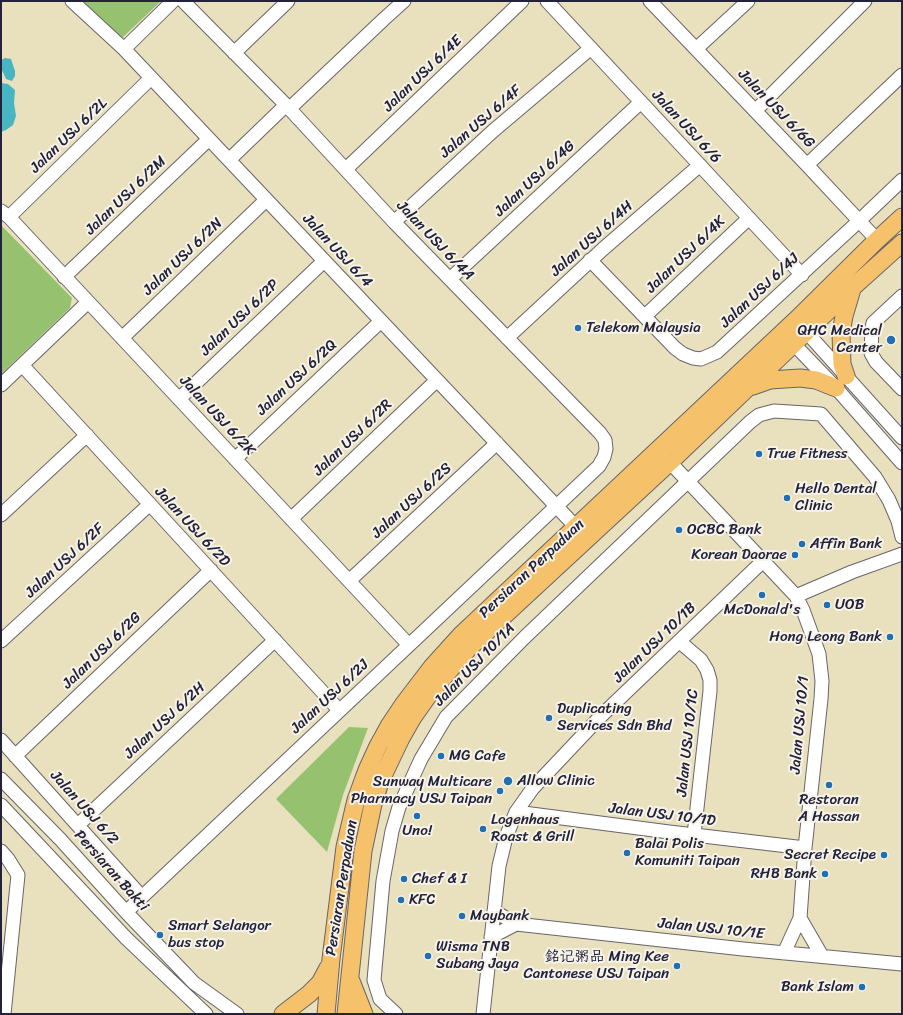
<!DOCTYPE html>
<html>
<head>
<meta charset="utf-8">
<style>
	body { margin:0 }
	#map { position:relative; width:903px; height:1015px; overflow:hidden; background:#e9e0be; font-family:Sriracha,sans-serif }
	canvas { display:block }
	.frame { position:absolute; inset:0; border:2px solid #22223b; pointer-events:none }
</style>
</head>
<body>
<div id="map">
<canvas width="903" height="1015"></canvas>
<div class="frame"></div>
</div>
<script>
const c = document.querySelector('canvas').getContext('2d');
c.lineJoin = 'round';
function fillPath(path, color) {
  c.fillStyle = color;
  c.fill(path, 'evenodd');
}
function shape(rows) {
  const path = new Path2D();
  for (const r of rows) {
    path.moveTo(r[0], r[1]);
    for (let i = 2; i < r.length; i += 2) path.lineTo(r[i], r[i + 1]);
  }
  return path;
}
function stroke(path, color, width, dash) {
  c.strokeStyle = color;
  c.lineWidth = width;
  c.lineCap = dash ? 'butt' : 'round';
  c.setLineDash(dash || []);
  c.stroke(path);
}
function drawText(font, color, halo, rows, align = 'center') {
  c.font = font + ' Sriracha,"LXGW WenKai TC",sans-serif';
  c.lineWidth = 4;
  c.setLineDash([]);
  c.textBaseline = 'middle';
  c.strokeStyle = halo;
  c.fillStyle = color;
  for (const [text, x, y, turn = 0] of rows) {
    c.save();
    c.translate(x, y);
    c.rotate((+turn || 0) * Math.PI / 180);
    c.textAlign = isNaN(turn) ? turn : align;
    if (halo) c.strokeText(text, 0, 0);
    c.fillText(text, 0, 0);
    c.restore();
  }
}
fillPath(shape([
	[83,1,161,1,121,39],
	[1,225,72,298,70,308,1,374],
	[349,727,368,728,343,795,327,852,276,799]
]), '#96c270');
fillPath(shape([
	[5,58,11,59,15,71,15,76,12,81,6,79,1,68,1,60],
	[1,83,8,84,15,90,14,103,16,116,13,125,6,130,1,132]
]), '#48b5c3');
const minor = shape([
	[72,1,124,49,576,527],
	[547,1,802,275],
	[650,1,807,165,877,240],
	[124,49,173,1],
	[696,49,748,1],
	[234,53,288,1],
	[289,109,384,19,404,1],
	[755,111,865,1],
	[229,160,286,105],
	[807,165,902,75],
	[346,169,522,1],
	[1,211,9,217,408,644],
	[9,217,151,78],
	[394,222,493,131,591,48],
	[590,260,675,348,683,354,693,358,701,359,717,352,859,221,902,180],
	[64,277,209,139],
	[450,279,641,102],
	[902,296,873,323,872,328,871,353,876,362,902,389],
	[645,316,749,218],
	[800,325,902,438],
	[787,337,836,388,902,463],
	[122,338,266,200],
	[507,338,603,249,700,165],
	[22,365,339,710],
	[1,385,88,302],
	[179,399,324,261],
	[664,456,796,596,803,610,819,654,822,681,821,699,805,848,800,918,784,953],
	[235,459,381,321],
	[1,515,87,435],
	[291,519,437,380],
	[349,581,497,443],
	[796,596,852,572,902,554],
	[1,641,150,504],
	[680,642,701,660,707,670,710,680,710,691,694,835],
	[1,740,142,897],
	[15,756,211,570],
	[1,779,60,839,126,912,194,983,237,1014],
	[1,805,126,938,206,1014],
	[516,812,669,832,805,848],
	[78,825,275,640],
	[1,851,8,859,18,875,4,1014],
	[494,911,516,924,743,949,902,964],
	[126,912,599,466,604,457,606,449,605,440,600,433,394,222,286,105,183,1],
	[800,918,822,956],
	[491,937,516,924],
	[396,1014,380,999,374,980,383,881,392,831,399,807,421,759,446,717,525,637,750,422,759,415,774,411,821,414,875,477,889,500,898,521,902,537],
	[483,1014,499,866,506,837,516,812,533,788,601,716,763,561]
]);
const major = shape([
	[846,376,842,364,841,333,844,316,852,289],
	[753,386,770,380,800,378,816,380,836,388],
	[351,981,364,1014],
	[283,1014,309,994,320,983,328,968],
	[326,1014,331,959,345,847,356,800,367,770,378,746,389,726,403,705,432,667,461,635,796,320,877,240,902,217],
	[346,1014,363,851,373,804,380,782,401,738,413,717,430,693,468,649,670,462,853,287,902,243]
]);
stroke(minor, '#686469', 15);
stroke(major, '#686469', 19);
stroke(minor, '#fff', 13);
stroke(major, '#f6c16b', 17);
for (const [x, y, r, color] of [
	[578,328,4,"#1f6fb2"],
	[891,340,5,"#1f6fb2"],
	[759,454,4,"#1f6fb2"],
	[787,498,4,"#1f6fb2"],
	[679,530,4,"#1f6fb2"],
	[802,544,4,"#1f6fb2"],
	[795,555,4,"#1f6fb2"],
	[762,595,4,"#1f6fb2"],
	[827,605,4,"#1f6fb2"],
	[890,637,4,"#1f6fb2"],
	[549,718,4,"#1f6fb2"],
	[441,756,4,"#1f6fb2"],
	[508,781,5,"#1f6fb2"],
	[829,785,4,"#1f6fb2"],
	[500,791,4,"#1f6fb2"],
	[417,816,4,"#1f6fb2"],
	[483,829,4,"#1f6fb2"],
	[627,853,4,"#1f6fb2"],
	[884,855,4,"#1f6fb2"],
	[825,874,4,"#1f6fb2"],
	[404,879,4,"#1f6fb2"],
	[401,900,4,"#1f6fb2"],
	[462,916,4,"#1f6fb2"],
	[160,935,4,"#1f6fb2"],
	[428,956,4,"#1f6fb2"],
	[677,966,4,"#1f6fb2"],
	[862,987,4,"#1f6fb2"]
]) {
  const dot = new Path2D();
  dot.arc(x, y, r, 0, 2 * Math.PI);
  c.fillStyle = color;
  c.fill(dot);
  stroke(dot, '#f7f3e8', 1.5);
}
drawText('15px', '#22223b', '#f7f3e8', [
	["Jalan USJ 6/4E",423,74,-44],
	["Jalan USJ 6/6G",776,109,46],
	["Jalan USJ 6/4F",481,122,-41],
	["Jalan USJ 6/6",686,127,47],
	["Jalan USJ 6/2L",69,136,-44],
	["Jalan USJ 6/4G",535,179,-43],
	["Jalan USJ 6/2M",126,196,-44],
	["Jalan USJ 6/4H",592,239,-42],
	["Jalan USJ 6/4A",435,241,46],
	["Jalan USJ 6/4",337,251,47],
	["Jalan USJ 6/4K",686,255,-44],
	["Jalan USJ 6/2N",183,257,-44],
	["Jalan USJ 6/4J",760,291,-43],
	["Jalan USJ 6/2P",240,318,-44],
	["Jalan USJ 6/2Q",297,378,-43],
	["Jalan USJ 6/2K",217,416,47],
	["Jalan USJ 6/2R",353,438,-44],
	["Jalan USJ 6/2S",412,501,-43],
	["Jalan USJ 6/2D",192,527,47],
	["Jalan USJ 6/2F",65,561,-43],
	["Persiaran Perpaduan",532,569,-43],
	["Jalan USJ 10/1B",655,643,-44],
	["Jalan USJ 6/2G",102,651,-44],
	["Jalan USJ 10/1A",475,665,-46],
	["Jalan USJ 6/2J",330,697,-43],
	["Jalan USJ 6/2H",165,721,-43],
	["Jalan USJ 10/1",800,725,-85],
	["Jalan USJ 10/1C",688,743,-84],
	["Jalan USJ 6/2",84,808,48],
	["Jalan USJ 10/1D",662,815,7],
	["Persiaran Bakti",111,871,48],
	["Persiaran Perpaduan",342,888,-81],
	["Jalan USJ 10/1E",711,929,6]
]);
drawText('15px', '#22223b', '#f7f3e8', [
	["Telekom Malaysia",586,328],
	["QHC Medical",882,331,"right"],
	["Center",882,348,"right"],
	["True Fitness",767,454],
	["Hello Dental",795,489],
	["Clinic",795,506],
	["OCBC Bank",687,530],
	["Affin Bank",810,544],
	["Korean Daorae",787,555,"right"],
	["UOB",835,605],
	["McDonald's",762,610,"center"],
	["Hong Leong Bank",882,637,"right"],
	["Duplicating",557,709],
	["Services Sdn Bhd",557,726],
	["MG Cafe",449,756],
	["Allow Clinic",517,781],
	["Sunway Multicare",492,782,"right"],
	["Pharmacy USJ Taipan",492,799,"right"],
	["Restoran",829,800,"center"],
	["A Hassan",829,817,"center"],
	["Logenhaus",491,820],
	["Roast & Grill",491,837],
	["Uno!",417,831,"center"],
	["Balai Polis",635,844],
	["Komuniti Taipan",635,861],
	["Secret Recipe",876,855,"right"],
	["RHB Bank",817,874,"right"],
	["Chef & I",412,879],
	["KFC",409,900],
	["Maybank",470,916],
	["Smart Selangor",168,926],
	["bus stop",168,943],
	["Wisma TNB",436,947],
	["Subang Jaya",436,964],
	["銘记粥品 Ming Kee",669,957,"right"],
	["Cantonese USJ Taipan",669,974,"right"],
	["Bank Islam",854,987,"right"]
], 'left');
</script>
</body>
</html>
